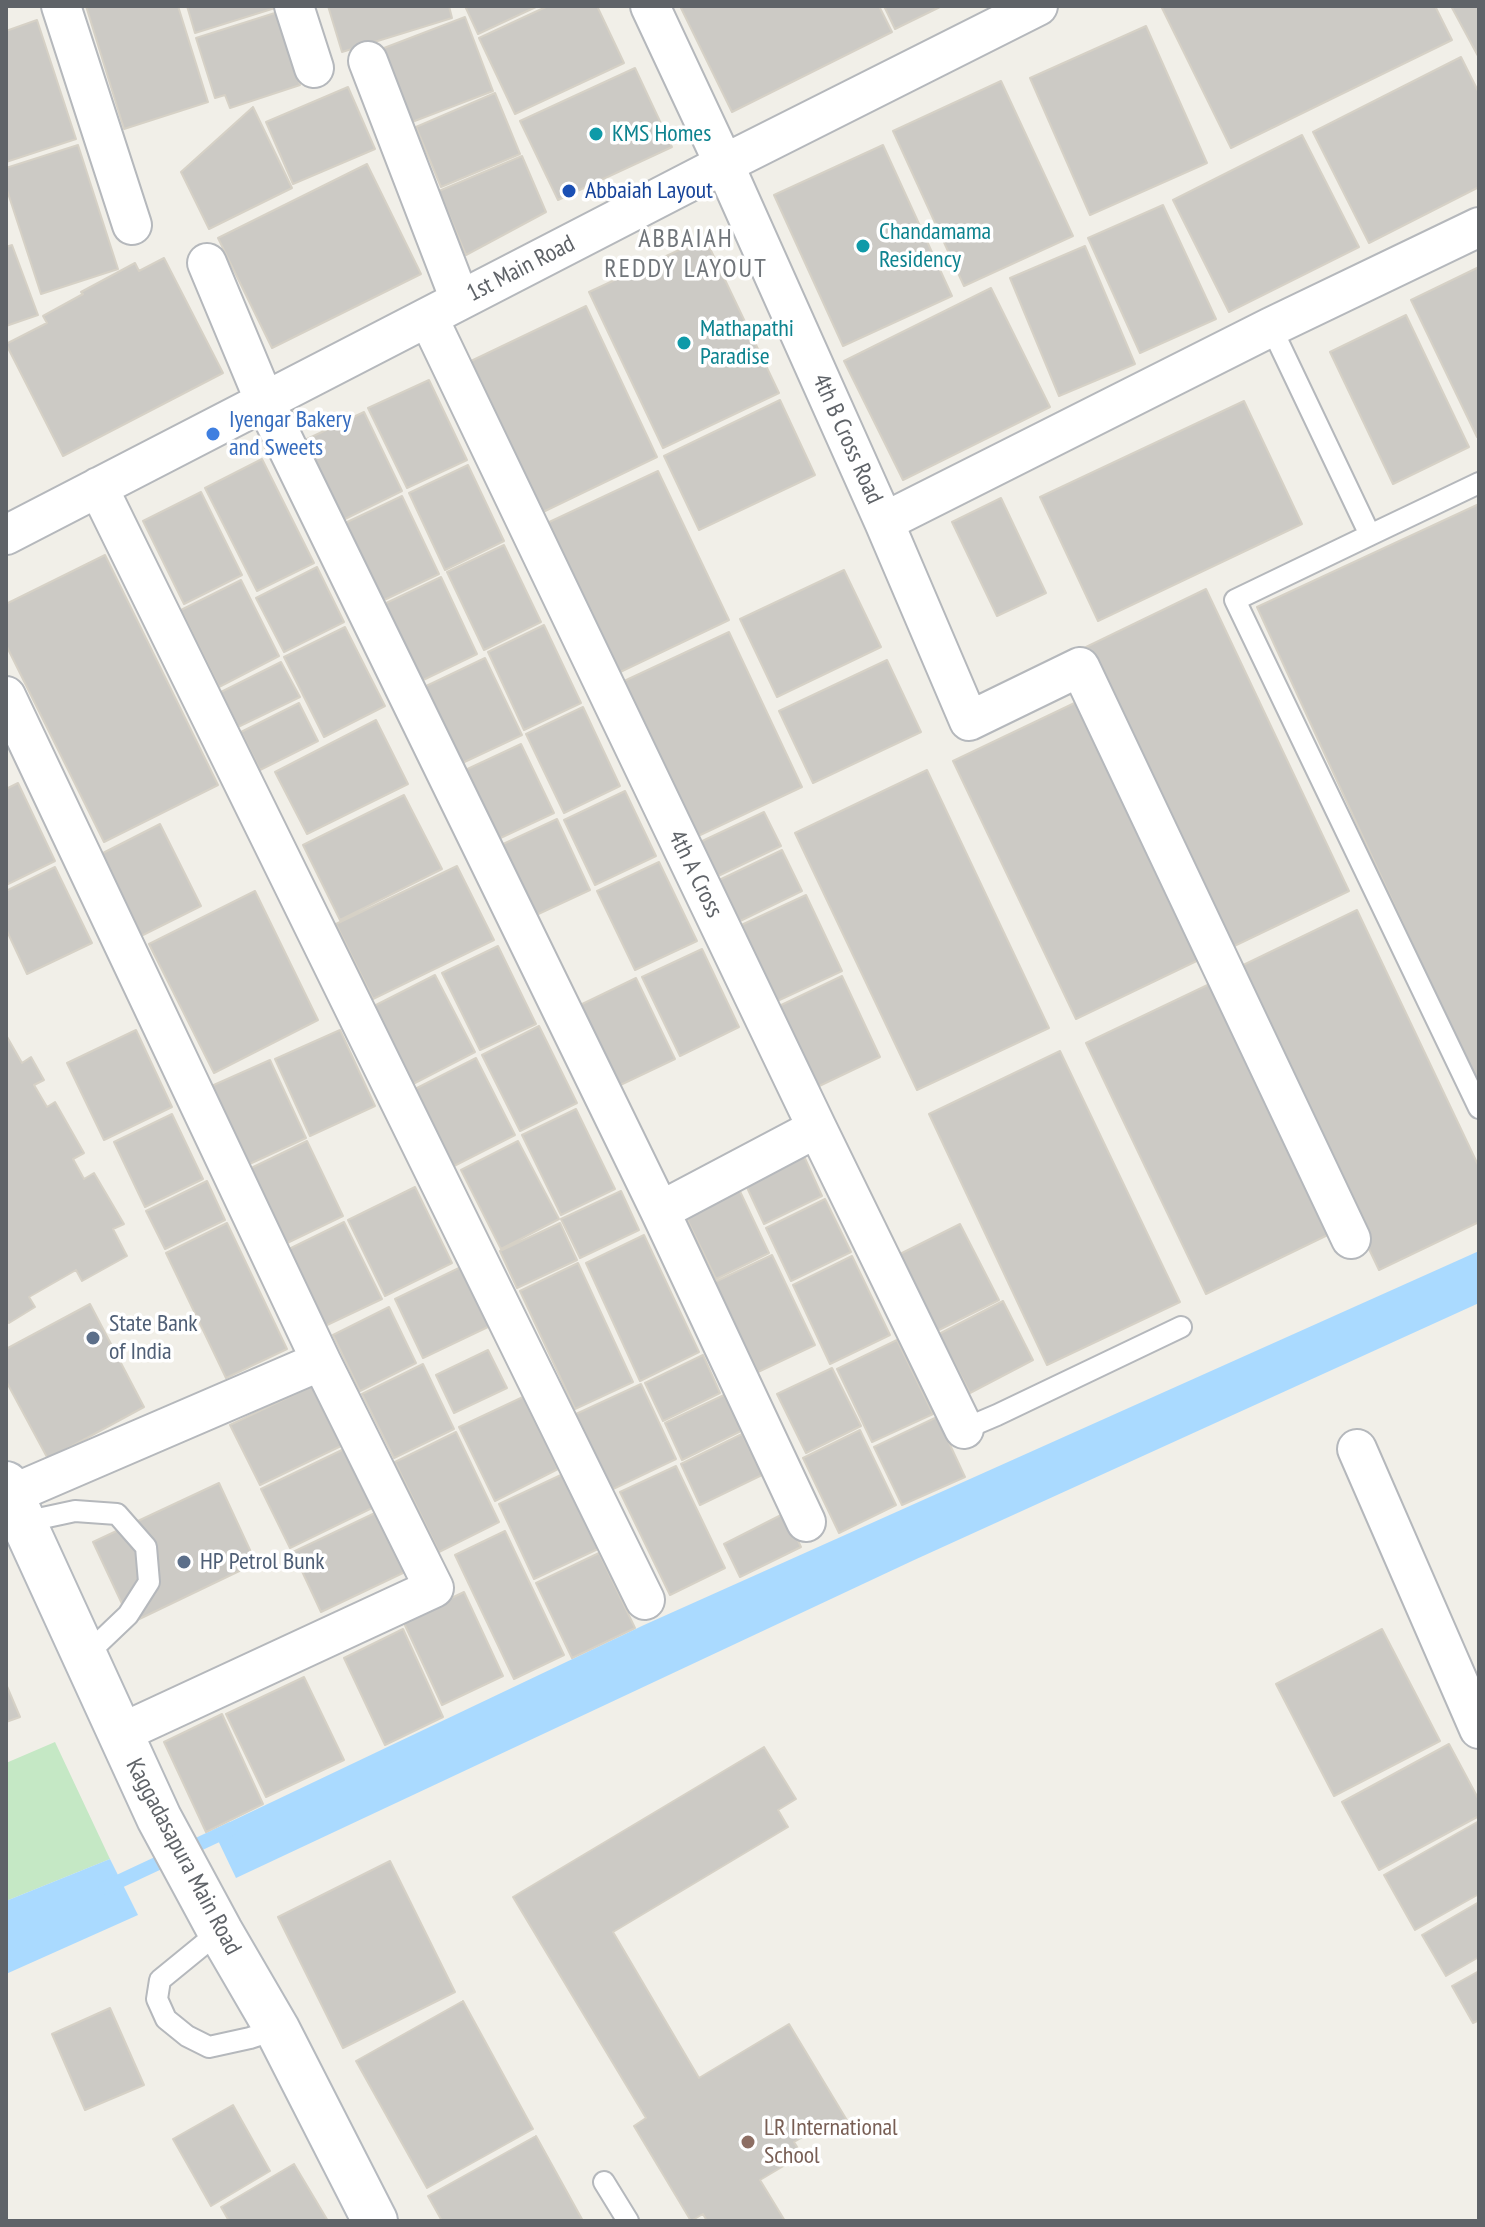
<!DOCTYPE html>
<html>
<head>
<meta charset="utf-8">
<style>
	body { margin:0 }
	#map { position:relative; width:1485px; height:2227px; overflow:hidden; background:#f1efe8; font-family:"PT Sans Narrow",sans-serif }
	canvas { display:block }
	.frame { position:absolute; inset:0; border:8px solid #5f6368; pointer-events:none }
</style>
</head>
<body>
<div id="map">
<canvas width="1485" height="2227"></canvas>
<div class="frame"></div>
</div>
<script>
const c = document.querySelector('canvas').getContext('2d');
c.lineJoin = 'round';
function fillPath(path, color) {
  c.fillStyle = color;
  c.fill(path, 'evenodd');
}
function shape(rows) {
  const path = new Path2D();
  for (const r of rows) {
    path.moveTo(r[0], r[1]);
    for (let i = 2; i < r.length; i += 2) path.lineTo(r[i], r[i + 1]);
  }
  return path;
}
function stroke(path, color, width, dash) {
  c.strokeStyle = color;
  c.lineWidth = width;
  c.lineCap = dash ? 'butt' : 'round';
  c.setLineDash(dash || []);
  c.stroke(path);
}
function drawText(font, color, halo, rows, align = 'center') {
  c.font = font + ' "PT Sans Narrow",sans-serif';
  c.lineWidth = 7;
  c.setLineDash([]);
  c.textBaseline = 'middle';
  c.strokeStyle = halo;
  c.fillStyle = color;
  for (const [text, x, y, turn = 0] of rows) {
    c.save();
    c.translate(x, y);
    c.rotate((+turn || 0) * Math.PI / 180);
    c.textAlign = isNaN(turn) ? turn : align;
    if (halo) c.strokeText(text, 0, 0);
    c.fillText(text, 0, 0);
    c.restore();
  }
}
fillPath(shape([
	[55,1742,110,1859,6,1901,6,1763]
]), '#c5e8c5');
fillPath(shape([
	[1479,1251,1479,1303,912,1561,236,1878,213,1830,644,1625],
	[110,1859,138,1915,6,1974,6,1901]
]), '#aadaff');
stroke(shape([
	[105,1888,231,1829]
]), '#aadaff', 14);
const building = shape([
	[86,6,178,6,208,102,124,129,86,6],
	[187,6,274,6,275,8,195,33,187,6],
	[328,6,449,6,452,18,342,52,328,6],
	[465,6,538,6,478,34,465,6],
	[548,6,597,6,624,63,515,114,479,38,548,6],
	[680,6,879,6,892,32,732,112,680,6],
	[884,6,942,6,895,29,884,6],
	[1161,6,1435,6,1452,40,1231,148,1161,6],
	[1451,6,1479,6,1479,55,1478,56,1451,6],
	[278,12,300,85,230,108,225,95,215,98,196,38,278,12],
	[465,17,493,91,412,122,384,48,465,17],
	[37,20,76,139,6,162,6,31,37,20],
	[1146,26,1207,163,1090,215,1030,78,1146,26],
	[1461,57,1479,93,1479,187,1369,243,1313,132,1461,57],
	[635,68,672,147,558,200,520,121,635,68],
	[1001,81,1073,236,964,286,893,131,1001,81],
	[348,87,375,149,293,184,266,122,348,87],
	[495,93,520,154,441,187,416,127,495,93],
	[253,107,292,188,209,229,181,172,253,107],
	[1302,135,1359,247,1229,312,1173,200,1302,135],
	[78,145,118,269,41,294,6,187,6,168,78,145],
	[883,145,952,296,843,346,774,195,883,145],
	[522,156,546,212,466,255,439,191,522,156],
	[367,164,421,274,272,348,218,238,367,164],
	[1163,205,1216,319,1140,353,1088,238,1163,205],
	[705,238,779,393,663,448,589,292,705,238],
	[12,245,38,315,6,326,6,247,12,245],
	[1085,246,1135,364,1059,396,1010,278,1085,246],
	[164,258,223,373,63,456,6,344,47,323,43,316,83,294,81,292,135,263,139,271,164,258],
	[1479,267,1479,436,1477,437,1411,300,1479,267],
	[991,288,1050,407,903,480,844,361,991,288],
	[586,306,657,457,543,512,471,361,586,306],
	[1406,315,1469,447,1393,484,1330,352,1406,315],
	[429,380,467,460,407,488,368,408,429,380],
	[780,400,815,475,699,530,664,456,780,400],
	[1244,401,1302,524,1098,621,1040,497,1244,401],
	[364,412,402,491,343,520,305,440,364,412],
	[262,459,314,563,257,591,205,488,262,459],
	[468,465,504,541,445,570,409,493,468,465],
	[658,471,729,620,616,674,545,524,658,471],
	[201,492,242,575,184,604,143,521,201,492],
	[402,496,439,574,380,602,343,524,402,496],
	[1001,498,1046,593,997,616,952,522,1001,498],
	[1479,504,1479,1089,1257,607,1479,504],
	[504,545,541,622,484,650,447,572,504,545],
	[105,555,218,785,104,842,6,645,6,604,105,555],
	[317,567,344,622,284,652,256,598,317,567],
	[844,570,881,647,777,697,740,619,844,570],
	[441,577,477,654,419,682,382,605,441,577],
	[241,580,279,656,219,687,181,610,241,580],
	[1206,589,1349,891,1228,949,1084,648,1206,589],
	[544,625,581,703,524,730,488,652,544,625],
	[345,627,385,706,324,737,284,657,345,627],
	[729,632,802,787,696,837,622,682,729,632],
	[485,658,522,735,458,765,422,688,485,658],
	[887,660,921,732,813,783,779,711,887,660],
	[281,662,300,697,238,727,221,692,281,662],
	[1085,698,1207,956,1076,1019,953,761,1085,698],
	[299,703,318,741,260,770,241,732,299,703],
	[583,707,620,786,564,813,526,734,583,707],
	[376,720,408,784,307,834,275,772,376,720],
	[521,744,554,813,494,841,461,772,521,744],
	[927,770,1049,1028,917,1090,795,833,927,770],
	[18,783,55,861,6,885,6,789,18,783],
	[625,791,656,856,595,885,564,820,625,791],
	[404,795,442,869,340,920,303,845,404,795],
	[764,812,781,846,714,878,698,843,764,812],
	[557,819,590,890,534,916,501,845,557,819],
	[160,824,201,906,141,936,101,854,160,824],
	[782,850,802,891,736,923,715,882,782,850],
	[659,862,697,941,635,970,597,891,659,862],
	[457,866,494,940,373,999,336,924,457,866],
	[55,867,92,943,27,974,6,929,6,891,55,867],
	[255,891,318,1020,214,1073,149,944,255,891],
	[806,895,842,971,773,1003,737,927,806,895],
	[1357,910,1479,1167,1479,1222,1379,1270,1235,969,1357,910],
	[498,946,536,1024,480,1050,442,973,498,946],
	[702,949,739,1027,680,1056,642,977,702,949],
	[435,975,475,1052,413,1084,374,1006,435,975],
	[842,976,880,1057,813,1089,775,1008,842,976],
	[636,978,675,1059,614,1088,576,1007,636,978],
	[1218,980,1338,1230,1206,1294,1086,1043,1218,980],
	[539,1026,577,1103,520,1131,482,1055,539,1026],
	[136,1030,172,1107,104,1140,67,1063,136,1030],
	[340,1030,375,1106,310,1136,275,1059,340,1030],
	[6,1035,22,1063,31,1057,44,1080,34,1085,47,1107,55,1102,84,1153,73,1159,84,1179,94,1173,124,1224,113,1229,127,1256,82,1281,76,1270,29,1297,35,1307,9,1323,6,1318,6,1035],
	[1060,1051,1180,1302,1047,1365,929,1114,1060,1051],
	[476,1058,515,1135,454,1166,415,1089,476,1058],
	[270,1060,306,1138,243,1167,207,1088,270,1060],
	[576,1109,615,1189,561,1215,522,1135,576,1109],
	[172,1114,203,1179,145,1207,114,1142,172,1114],
	[307,1141,343,1216,281,1246,245,1171,307,1141],
	[518,1141,559,1219,501,1249,461,1170,518,1141],
	[803,1154,822,1196,764,1224,744,1181,803,1154],
	[207,1181,225,1220,165,1249,146,1211,207,1181],
	[737,1185,769,1253,716,1279,683,1211,737,1185],
	[415,1187,452,1263,385,1296,348,1220,415,1187],
	[621,1191,639,1230,580,1258,561,1219,621,1191],
	[825,1199,851,1252,791,1281,766,1228,825,1199],
	[344,1222,382,1299,325,1326,289,1249,344,1222],
	[227,1223,287,1349,226,1378,166,1253,227,1223],
	[560,1223,577,1260,517,1288,500,1251,560,1223],
	[960,1224,999,1300,937,1331,898,1255,960,1224],
	[644,1235,699,1352,640,1381,586,1263,644,1235],
	[772,1255,815,1345,758,1372,715,1282,772,1255],
	[852,1256,890,1335,830,1364,793,1285,852,1256],
	[578,1263,633,1382,575,1409,520,1291,578,1263],
	[461,1267,490,1326,423,1358,395,1299,461,1267],
	[1003,1301,1033,1360,970,1393,939,1334,1003,1301],
	[90,1304,144,1407,48,1459,6,1381,6,1349,90,1304],
	[389,1307,416,1363,360,1391,333,1335,389,1307],
	[897,1340,933,1414,872,1442,837,1369,897,1340],
	[488,1350,507,1388,454,1413,436,1375,488,1350],
	[703,1355,720,1393,663,1421,645,1383,703,1355],
	[423,1364,454,1429,394,1458,362,1394,423,1364],
	[832,1368,861,1426,806,1453,777,1394,832,1368],
	[641,1384,676,1459,611,1490,576,1414,641,1384],
	[312,1386,341,1446,260,1485,230,1425,312,1386],
	[724,1395,741,1431,682,1460,665,1423,724,1395],
	[523,1397,558,1469,495,1501,459,1427,523,1397],
	[937,1417,965,1477,902,1505,874,1447,937,1417],
	[860,1430,896,1505,839,1533,803,1458,860,1430],
	[456,1432,499,1522,439,1552,395,1462,456,1432],
	[742,1434,762,1475,700,1505,681,1464,742,1434],
	[344,1449,372,1508,290,1548,261,1489,344,1449],
	[676,1466,725,1568,670,1595,620,1492,676,1466],
	[563,1474,598,1549,534,1579,499,1504,563,1474],
	[219,1483,256,1563,131,1623,93,1542,219,1483],
	[377,1512,405,1572,321,1612,293,1552,377,1512],
	[785,1513,801,1547,740,1577,724,1544,785,1513],
	[505,1531,564,1655,514,1679,455,1555,505,1531],
	[599,1553,635,1628,572,1658,536,1583,599,1553],
	[464,1592,503,1676,442,1705,403,1621,464,1592],
	[403,1629,443,1717,385,1745,344,1658,403,1629],
	[1382,1629,1440,1741,1334,1796,1276,1684,1382,1629],
	[304,1677,344,1760,266,1797,226,1714,304,1677],
	[6,1684,20,1717,6,1722,6,1684],
	[222,1714,263,1804,206,1832,164,1742,222,1714],
	[1449,1744,1479,1800,1479,1816,1379,1870,1342,1802,1449,1744],
	[764,1747,796,1799,778,1810,788,1827,613,1932,699,2078,789,2024,851,2127,833,2137,825,2124,794,2142,802,2155,760,2180,785,2221,707,2221,703,2214,691,2221,634,2126,646,2118,513,1897,764,1747],
	[1479,1821,1479,1894,1415,1930,1384,1875,1479,1821],
	[390,1861,455,1992,343,2048,278,1917,390,1861],
	[1479,1902,1479,1957,1446,1976,1422,1935,1479,1902],
	[1479,1971,1479,2020,1473,2023,1452,1986,1479,1971],
	[463,2001,533,2129,427,2188,356,2061,463,2001],
	[110,2008,144,2085,85,2110,52,2034,110,2008],
	[233,2105,270,2171,211,2206,173,2139,233,2105],
	[536,2136,583,2221,442,2221,428,2196,536,2136],
	[294,2164,328,2221,229,2221,221,2207,294,2164]
]);
fillPath(building, '#cccac5');
stroke(building, '#d6d1c6', 2);
const lane = shape([
	[1271,327,1370,535,1235,600,1479,1108],
	[1370,535,1479,483],
	[964,1429,997,1415,1181,1327],
	[24,1522,75,1511,117,1514,146,1547,149,1582,128,1615,85,1656],
	[220,1931,160,1980,157,1999,166,2019,187,2036,209,2047,250,2038,277,2029],
	[604,2182,628,2221]
]);
const street = shape([
	[61,6,132,225],
	[294,6,314,68],
	[650,6,724,164,884,522,969,721,1080,667,1351,1239],
	[368,61,460,300],
	[207,263,265,402,660,1211,806,1522],
	[428,317,817,1128,964,1429],
	[98,487,645,1600],
	[884,522,1271,327,1479,227],
	[6,535,724,164,1038,6],
	[6,696,321,1361,10,1495],
	[660,1211,817,1128],
	[1357,1449,1479,1729],
	[119,1734,434,1588,321,1361]
]);
const secondary = shape([
	[6,1484,159,1818,220,1931,277,2029,375,2221]
]);
stroke(lane, '#b5b8bc', 24);
stroke(street, '#b5b8bc', 42);
stroke(secondary, '#b6babf', 48);
stroke(lane, '#fff', 20);
stroke(street, '#fff', 38);
stroke(secondary, '#fff', 44);
for (const [x, y, r, color] of [
	[596,134,8,"#0f9aa8"],
	[569,191,8,"#1a4fb4"],
	[863,246,8,"#0f9aa8"],
	[684,343,8,"#0f9aa8"],
	[213,434,8,"#3f7fe0"],
	[93,1338,8,"#5c6f8a"],
	[184,1562,8,"#5c6f8a"],
	[748,2142,8,"#8d6e63"]
]) {
  const dot = new Path2D();
  dot.arc(x, y, r, 0, 2 * Math.PI);
  c.fillStyle = color;
  c.fill(dot);
  stroke(dot, '#fff', 3);
}
drawText('24px', '#0d838f', '#fff', [
	["KMS Homes",612,134],
	["Chandamama",879,232],
	["Residency",879,260],
	["Mathapathi",700,329],
	["Paradise",700,357]
], 'left');
drawText('24px', '#164399', '#fff', [
	["Abbaiah Layout",585,191]
], 'left');
drawText('24px', '#5f6368', '#fff', [
	["1st Main Road",521,269,-27],
	["4th B Cross Road",847,439,66],
	["4th A Cross",695,874,64],
	["Kaggadasapura Main Road",183,1857,62]
]);
drawText('24px', '#366cbe', '#fff', [
	["Iyengar Bakery",229,420],
	["and Sweets",229,448]
], 'left');
drawText('24px', '#4e5e75', '#fff', [
	["State Bank",109,1324],
	["of India",109,1352],
	["HP Petrol Bunk",200,1562]
], 'left');
drawText('24px', '#785e54', '#fff', [
	["LR International",764,2128],
	["School",764,2156]
], 'left');
c.letterSpacing = '2px';
drawText('26px', '#70757a', '#fff', [
	["ABBAIAH",686,240],
	["REDDY LAYOUT",686,270]
]);
c.letterSpacing = '0px';
</script>
</body>
</html>
